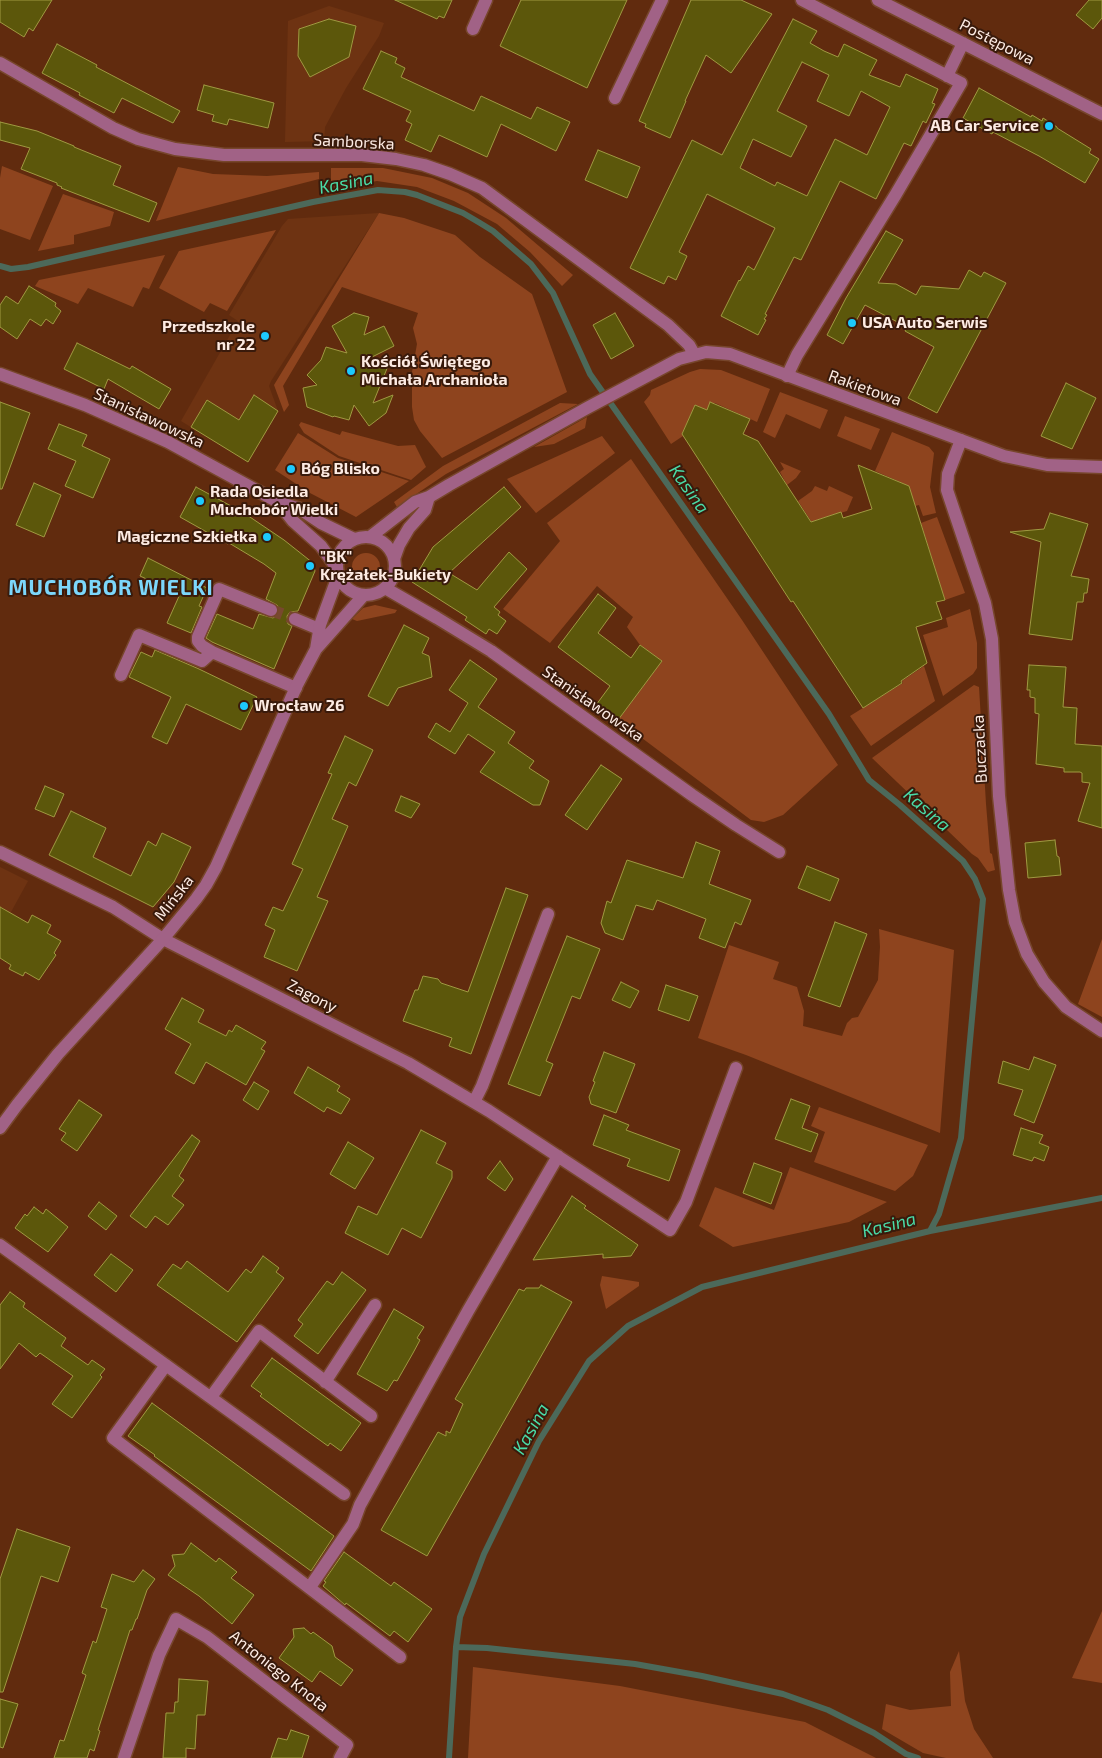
<!DOCTYPE html>
<html>
<head>
<meta charset="utf-8">
<style>
	body { margin:0 }
	canvas { display:block; background:#612b0e }
</style>
</head>
<body>
<canvas width="1102" height="1758"></canvas>
<script>
const c = document.querySelector('canvas').getContext('2d');
c.lineJoin = 'round';
function fillPath(path, color) {
  c.fillStyle = color;
  c.fill(path, 'evenodd');
}
function shape(rows) {
  const path = new Path2D();
  for (const r of rows) {
    if (r.length === 3) {
      path.moveTo(r[0] + r[2], r[1]);
      path.arc(r[0], r[1], r[2], 0, 2 * Math.PI);
      continue;
    }
    path.moveTo(r[0], r[1]);
    for (let i = 2; i < r.length; i += 2) path.lineTo(r[i], r[i + 1]);
  }
  return path;
}
function stroke(path, color, width, dash) {
  c.strokeStyle = color;
  c.lineWidth = width;
  c.lineCap = dash ? 'butt' : 'round';
  c.setLineDash(dash || []);
  c.stroke(path);
}
function drawText(font, color, halo, rows, align = 'center') {
  c.font = font + ' "Exo 2",sans-serif';
  c.lineWidth = 4;
  c.setLineDash([]);
  c.textBaseline = 'middle';
  c.strokeStyle = halo;
  c.fillStyle = color;
  for (const [text, x, y, turn = 0] of rows) {
    c.save();
    c.translate(x, y);
    c.rotate((+turn || 0) * Math.PI / 180);
    c.textAlign = isNaN(turn) ? turn : align;
    if (halo) c.strokeText(text, 0, 0);
    c.fillText(text, 0, 0);
    c.restore();
  }
}
fillPath(shape([
	[329,6,384,23,379,36,346,88,325,127,324,141,285,142,288,21],
	[379,213,271,381,269,386,278,411,248,462,181,421,238,321,229,315,282,226,288,219],
	[0,867,28,881,0,932]
]), '#6e3312');
fillPath(shape([
	[2,166,53,186,30,240,0,229,0,178],
	[178,167,213,174,267,176,319,172,319,179,156,221],
	[331,168,383,168,432,178,468,193,506,218,573,275,562,286,530,252,497,224,454,201,417,187,377,181,331,189],
	[63,194,114,212,110,226,74,235,74,244,38,251],
	[379,213,404,218,455,235,480,257,532,294,567,392,442,458,420,431,414,420,412,407,412,372,417,344,413,328,418,313,342,287,283,386,289,405,284,412,274,385],
	[276,230,227,311,210,303,204,312,159,288,179,251],
	[165,255,149,289,143,287,133,307,88,288,78,304,35,286,39,280],
	[700,369,721,370,770,389,757,422,715,403,710,403,707,410,695,405,682,434,683,436,671,444,644,402,650,395,651,390,690,372],
	[780,392,828,410,820,429,786,414,775,438,763,432],
	[560,403,578,404,446,474,397,507,394,502,443,466],
	[845,416,880,429,871,450,837,436],
	[587,417,585,428,554,444,534,447],
	[301,422,340,435,342,431,398,446,415,445,426,467,411,480,339,456,304,433,299,425],
	[892,432,929,447,934,453,930,487,936,513,923,516,919,505,915,506,909,486,900,489,900,482,875,471],
	[298,433,338,458,409,481,356,517,310,493,275,470],
	[602,436,615,453,536,513,507,479],
	[631,459,742,620,838,765,783,815,764,822,751,820,618,720,662,661,640,645,627,627,633,617,597,586,550,643,503,609,560,541,547,523],
	[780,462,801,471,796,478,787,485,780,472,784,469],
	[815,486,827,491,829,486,853,497,847,511,817,520,813,524,798,501,812,491],
	[937,517,965,593,945,600,921,523],
	[366,567,14],
	[375,605,397,610,395,613,357,621,352,619,363,608],
	[970,609,977,643,977,668,973,674,943,696,923,635,948,627,946,618],
	[924,666,935,701,871,746,850,716,903,683,902,681],
	[974,685,979,687,986,804,990,853,992,854,995,870,988,872,978,858,972,854,872,758],
	[879,929,954,950,940,1133,746,1055,698,1038,729,945,779,962,773,979,797,987,804,1011,803,1026,842,1036,847,1023,852,1018,858,1017,878,980,880,947],
	[1102,939,1102,1017,1078,1004],
	[819,1107,928,1145,913,1176,895,1191,814,1162,825,1132,811,1126],
	[790,1167,887,1202,849,1222,733,1247,699,1226,715,1187,774,1210],
	[602,1276,639,1282,639,1286,606,1309,600,1285],
	[1102,1611,1102,1683,1072,1678],
	[959,1651,965,1701,974,1729,993,1758,946,1758,923,1753,882,1729,886,1704,910,1710,951,1706,950,1672],
	[473,1667,620,1686,805,1722,876,1758,468,1758]
]), '#8e441e');
stroke(shape([
	[0,266,11,269,28,267,313,202,378,190,405,192,417,195,463,213,480,223,493,231,531,264,553,293,590,374,829,714,869,780,900,805,963,861,975,879,983,899,961,1138,939,1214,930,1231,702,1287,628,1326,589,1361,539,1441,484,1554,460,1617,456,1647,449,1758],
	[930,1231,1102,1198],
	[456,1647,487,1648,635,1664,702,1676,783,1694,828,1710,874,1733,906,1754,918,1758]
]), '#4c695a', 6);
const building = shape([
	[0,0,52,0,33,31,29,28,24,37,0,22,0,0],
	[395,0,452,0,444,18,439,16,437,19,395,0],
	[521,0,627,0,587,88,500,46,521,0],
	[691,0,741,0,772,14,731,73,706,55,685,101,686,101,670,138,645,127,646,124,639,121,691,0],
	[1089,0,1102,0,1102,18,1093,29,1076,15,1089,0],
	[329,19,356,26,349,57,310,77,298,56,299,29,329,19],
	[793,19,817,31,810,43,824,51,838,57,844,44,877,60,869,75,900,87,906,74,938,89,932,103,935,104,926,123,923,121,911,146,904,143,876,199,840,181,801,260,794,257,765,314,767,315,764,319,766,320,758,335,721,316,739,280,740,281,748,266,754,270,775,228,707,194,679,252,687,256,676,280,668,276,664,284,630,268,692,140,722,155,793,19],
	[802,62,829,75,817,101,849,116,861,91,890,107,867,155,835,139,807,196,777,182,775,186,740,168,753,139,791,157,807,126,777,111,802,62],
	[57,44,97,65,96,67,180,111,173,123,122,98,114,113,79,95,80,93,42,73,57,44],
	[381,51,397,58,395,63,405,68,401,77,474,111,481,96,531,119,537,107,570,122,556,151,501,124,487,157,439,135,431,152,405,140,412,124,406,121,411,111,363,89,381,51],
	[204,85,274,103,268,128,229,119,227,125,212,121,214,115,197,110,204,85],
	[979,88,1031,117,1032,115,1042,121,1043,118,1057,127,1057,128,1091,149,1089,153,1099,159,1085,183,1039,156,993,132,992,134,963,118,979,88],
	[0,122,37,131,74,146,74,147,121,166,113,185,157,203,149,222,61,188,62,187,57,185,57,183,21,169,30,148,0,140,0,122],
	[598,150,640,167,627,198,585,180,598,150],
	[886,231,903,240,878,283,896,284,916,295,921,286,959,289,969,270,981,277,984,272,1006,283,937,413,908,398,934,347,905,331,907,327,865,305,843,344,827,335,846,298,886,231],
	[29,286,56,303,55,306,61,311,53,324,46,319,41,326,30,319,17,339,0,327,0,305,6,296,18,304,29,286],
	[354,313,369,317,364,335,384,326,394,346,368,359,388,366,373,403,393,395,386,413,369,426,354,405,349,420,334,416,333,417,307,407,303,388,317,385,307,375,321,360,326,347,347,353,332,326,354,313],
	[615,313,634,346,611,359,593,325,615,313],
	[77,343,130,369,132,366,171,389,159,409,108,379,104,389,64,369,77,343],
	[1066,383,1096,398,1072,449,1041,436,1066,383],
	[254,395,278,411,248,462,191,427,207,400,239,420,254,395],
	[0,402,30,413,2,489,0,489,0,402],
	[710,402,750,419,743,434,758,441,811,522,841,512,843,518,872,509,858,465,909,486,945,600,936,602,942,619,916,627,927,663,901,681,902,683,863,708,793,601,791,602,682,434,695,405,707,410,710,402],
	[59,424,87,435,82,446,110,459,93,498,65,486,76,461,48,449,59,424],
	[34,483,61,495,44,537,16,525,34,483],
	[196,487,244,513,284,540,313,563,315,571,298,611,290,612,287,616,288,624,292,626,274,669,212,642,206,638,217,614,253,629,259,614,273,618,276,616,279,609,277,605,266,599,276,573,264,564,229,543,228,544,180,517,196,487],
	[504,487,521,507,449,573,477,590,509,552,527,569,494,607,500,612,498,615,506,621,497,634,489,629,486,634,465,620,467,617,412,582,433,547,504,487],
	[1050,513,1088,524,1071,576,1089,579,1087,593,1084,593,1083,602,1077,602,1072,640,1029,634,1041,542,1010,532,1044,529,1050,513],
	[148,558,207,588,199,606,202,607,191,633,167,623,180,594,140,576,148,558],
	[598,594,616,608,598,633,631,658,640,645,662,661,618,720,596,705,610,686,558,647,598,594],
	[404,625,429,638,422,653,429,656,432,677,398,688,388,706,368,696,404,625],
	[155,650,199,669,257,697,241,730,186,704,167,744,152,737,171,697,129,677,141,652,152,657,155,650],
	[470,660,497,679,478,707,515,732,508,743,534,761,529,768,549,781,540,805,533,805,480,772,495,752,468,734,455,754,428,737,436,723,450,732,468,703,449,690,470,660],
	[1029,665,1066,667,1063,707,1077,708,1075,744,1102,746,1102,828,1078,821,1090,783,1082,782,1082,773,1080,772,1064,772,1064,768,1036,764,1039,714,1035,713,1035,698,1030,697,1030,690,1027,690,1029,665],
	[345,736,373,750,356,786,349,782,332,819,348,826,317,897,328,901,297,971,264,957,275,930,265,925,273,907,283,911,303,869,292,864,332,774,328,773,345,736],
	[601,765,622,779,587,830,565,815,601,765],
	[45,786,64,794,54,817,35,809,45,786],
	[401,796,420,804,411,818,395,811,401,796],
	[71,811,106,828,93,857,131,876,148,841,156,846,162,833,191,847,174,882,153,907,49,855,71,811],
	[1055,840,1057,856,1059,857,1061,875,1028,878,1025,843,1055,840],
	[696,842,720,851,709,884,751,900,741,925,735,922,725,948,699,938,706,919,657,900,653,910,636,905,623,940,605,933,601,923,607,901,611,903,627,860,683,878,696,842],
	[807,866,839,879,830,901,798,888,807,866],
	[506,888,528,895,471,1054,449,1046,452,1038,403,1021,415,990,418,990,423,976,438,979,441,983,468,992,506,888],
	[0,907,28,923,32,915,51,925,47,933,61,941,54,953,56,955,39,980,25,972,23,976,9,969,11,965,0,958,0,907],
	[835,922,867,934,840,1007,808,996,835,922],
	[567,936,600,949,580,999,572,996,546,1061,553,1064,540,1096,508,1084,567,936],
	[621,982,639,991,630,1008,612,1000,621,982],
	[666,985,698,996,689,1021,658,1010,666,985],
	[182,998,204,1010,198,1022,226,1036,229,1030,232,1032,236,1025,266,1042,261,1049,265,1051,246,1085,206,1062,194,1084,175,1073,191,1044,165,1029,182,998],
	[604,1052,635,1064,616,1113,591,1104,589,1097,595,1082,593,1081,604,1052],
	[1034,1057,1056,1065,1034,1123,1014,1115,1023,1090,998,1083,1003,1061,1029,1070,1034,1057],
	[308,1067,340,1086,337,1091,350,1099,341,1114,327,1107,324,1112,294,1093,308,1067],
	[254,1082,269,1091,258,1110,243,1100,254,1082],
	[791,1099,810,1106,802,1128,818,1134,811,1152,775,1139,791,1099],
	[79,1100,102,1115,77,1151,61,1140,66,1133,59,1129,79,1100],
	[604,1115,629,1125,626,1130,680,1150,669,1181,627,1166,630,1159,593,1145,604,1115],
	[1021,1128,1043,1135,1039,1143,1049,1147,1044,1161,1034,1157,1032,1161,1013,1155,1021,1128],
	[421,1130,446,1143,436,1163,452,1171,452,1178,421,1238,402,1228,388,1255,345,1233,358,1206,377,1215,421,1130],
	[192,1135,200,1141,179,1176,184,1180,172,1196,184,1205,168,1225,155,1216,146,1228,130,1216,192,1135],
	[348,1142,374,1158,355,1189,330,1174,348,1142],
	[500,1161,513,1179,505,1191,487,1178,500,1161],
	[754,1163,782,1173,771,1204,743,1193,754,1163],
	[572,1196,586,1206,584,1208,638,1245,631,1256,603,1258,603,1254,533,1260,572,1196],
	[99,1202,117,1216,106,1230,88,1216,99,1202],
	[34,1207,43,1214,46,1209,68,1227,48,1252,15,1228,25,1214,27,1216,34,1207],
	[111,1254,133,1270,116,1292,94,1275,111,1254],
	[263,1256,279,1268,276,1272,284,1278,237,1342,157,1285,173,1264,181,1269,187,1261,228,1292,246,1269,251,1273,263,1256],
	[342,1272,366,1290,318,1354,294,1336,303,1324,298,1320,327,1281,333,1285,342,1272],
	[541,1285,572,1302,427,1556,381,1530,438,1432,446,1436,446,1431,450,1433,463,1404,455,1399,519,1289,524,1291,526,1288,539,1288,541,1285],
	[10,1292,25,1303,23,1307,66,1338,61,1346,88,1365,92,1360,105,1369,100,1375,102,1377,72,1418,52,1404,73,1376,40,1353,36,1357,19,1343,0,1369,0,1305,10,1292],
	[394,1309,424,1327,417,1338,420,1340,413,1353,397,1381,394,1380,387,1391,357,1374,394,1309],
	[272,1358,361,1423,341,1451,330,1443,328,1446,303,1428,260,1396,262,1394,251,1386,272,1358],
	[152,1403,334,1536,311,1571,154,1456,155,1455,128,1436,152,1403],
	[17,1529,70,1547,58,1582,41,1576,3,1692,0,1692,0,1579,17,1529],
	[191,1543,216,1562,219,1558,237,1572,231,1578,254,1595,232,1624,199,1596,168,1575,175,1566,172,1555,184,1554,191,1543],
	[344,1552,391,1586,394,1582,432,1609,408,1642,394,1631,390,1636,346,1603,345,1605,323,1586,326,1582,324,1581,344,1552],
	[143,1570,155,1579,147,1590,137,1619,136,1619,132,1630,130,1630,98,1730,100,1731,94,1751,90,1749,87,1758,54,1758,60,1740,64,1741,86,1675,82,1673,93,1641,96,1643,107,1609,101,1607,112,1574,134,1582,143,1570],
	[304,1628,311,1634,313,1632,332,1646,335,1657,353,1670,341,1686,320,1671,312,1682,279,1658,294,1637,293,1629,304,1628],
	[179,1679,208,1681,205,1715,197,1715,195,1749,186,1748,186,1758,163,1758,166,1713,174,1713,175,1702,178,1702,179,1679],
	[0,1699,18,1704,3,1748,0,1747,0,1699],
	[291,1730,309,1736,302,1758,271,1758,278,1738,287,1740,291,1730]
]);
fillPath(building, '#5c570b');
stroke(building, '#9f9941', 1);
stroke(shape([
	[271,610,295,619]
]), '#78482e', 12, [12, 6]);
const minor = shape([
	[878,0,1102,114],
	[473,29,486,0],
	[0,63,113,128,138,139,175,149,224,155,362,155,396,159,424,165,450,174,482,188,668,325,689,345,694,354],
	[947,76,963,43],
	[615,98,662,0],
	[787,376,797,355,896,194,961,83,802,0],
	[961,440,948,474,947,490,985,603,992,639,999,796,1009,890,1015,922,1027,954,1044,982,1066,1007,1102,1031],
	[385,588,437,618,491,651,692,795,736,825,779,852],
	[295,619,319,629],
	[212,652,202,646,198,641,198,637,219,589,271,610],
	[121,675,139,635,202,661,212,652,296,688],
	[0,852,113,907,163,939,408,1063,489,1111,670,1230,686,1202,736,1068],
	[474,1102,482,1086,548,914],
	[0,1245,344,1494],
	[166,1365,113,1438,400,1657],
	[325,1382,375,1305],
	[211,1397,259,1331,371,1416],
	[310,1587,353,1524,360,1505,468,1311,558,1156],
	[124,1758,159,1655,176,1619,207,1637,347,1745,340,1758]
]);
const tertiary = shape([
	[0,374,85,405,168,442,278,502,300,509,321,523,354,539],
	[278,502,293,521,321,546,336,567],
	[366,566,29],
	[370,537,415,502,429,497,449,485,587,408,679,359,706,352,730,354,1004,456,1047,465,1102,467],
	[394,559,399,545,409,528,425,510,429,497],
	[316,649,363,596],
	[0,1128,17,1105,58,1054,163,939,196,899,206,885,216,867,297,685,316,649,320,625,338,576]
]);
stroke(minor, '#77462c', 15);
stroke(tertiary, '#77462c', 15);
stroke(minor, '#a16286', 12);
stroke(tertiary, '#a16286', 12);
for (const [x, y, r, color] of [
	[1049,126,5,"#1dc9fd"],
	[852,323,5,"#1dc9fd"],
	[265,336,5,"#1dc9fd"],
	[351,371,5,"#1dc9fd"],
	[291,469,5,"#1dc9fd"],
	[200,501,5,"#1dc9fd"],
	[267,537,5,"#1dc9fd"],
	[310,566,5,"#1dc9fd"],
	[244,706,5,"#1dc9fd"]
]) {
  const dot = new Path2D();
  dot.arc(x, y, r, 0, 2 * Math.PI);
  c.fillStyle = color;
  c.fill(dot);
  stroke(dot, '#391a0b', 2);
}
drawText('16px', '#fdebe3', '#391a0b', [
	["Postępowa",997,42,27],
	["Samborska",354,142,3],
	["Rakietowa",865,388,20],
	["Stanisławowska",149,418,25],
	["Stanisławowska",593,704,35],
	["Buczacka",980,749,-93],
	["Mińska",174,898,-52],
	["Zagony",312,996,27],
	["Antoniego Knota",279,1671,38]
]);
drawText('bold 16px', '#fdebe3', '#391a0b', [
	["AB Car Service",1039,126,"right"],
	["USA Auto Serwis",862,323],
	["Przedszkole",255,327,"right"],
	["nr 22",255,345,"right"],
	["Kościół Świętego",361,362],
	["Michała Archanioła",361,380],
	["Bóg Blisko",301,469],
	["Rada Osiedla",210,492],
	["Muchobór Wielki",210,510],
	["Magiczne Szkiełka",257,537,"right"],
	["\"BK\"",320,557],
	["Krężałek-Bukiety",320,575],
	["Wrocław 26",254,706]
], 'left');
drawText('italic 18px', '#4adba7', '#391a0b', [
	["Kasina",346,183,-11],
	["Kasina",689,489,55],
	["Kasina",927,810,41],
	["Kasina",889,1225,-14],
	["Kasina",531,1429,-61]
]);
c.letterSpacing = '1px';
drawText('bold 21px', '#7cd7fb', '#391a0b', [
	["MUCHOBÓR WIELKI",111,588]
]);
c.letterSpacing = '0px';
</script>
</body>
</html>
